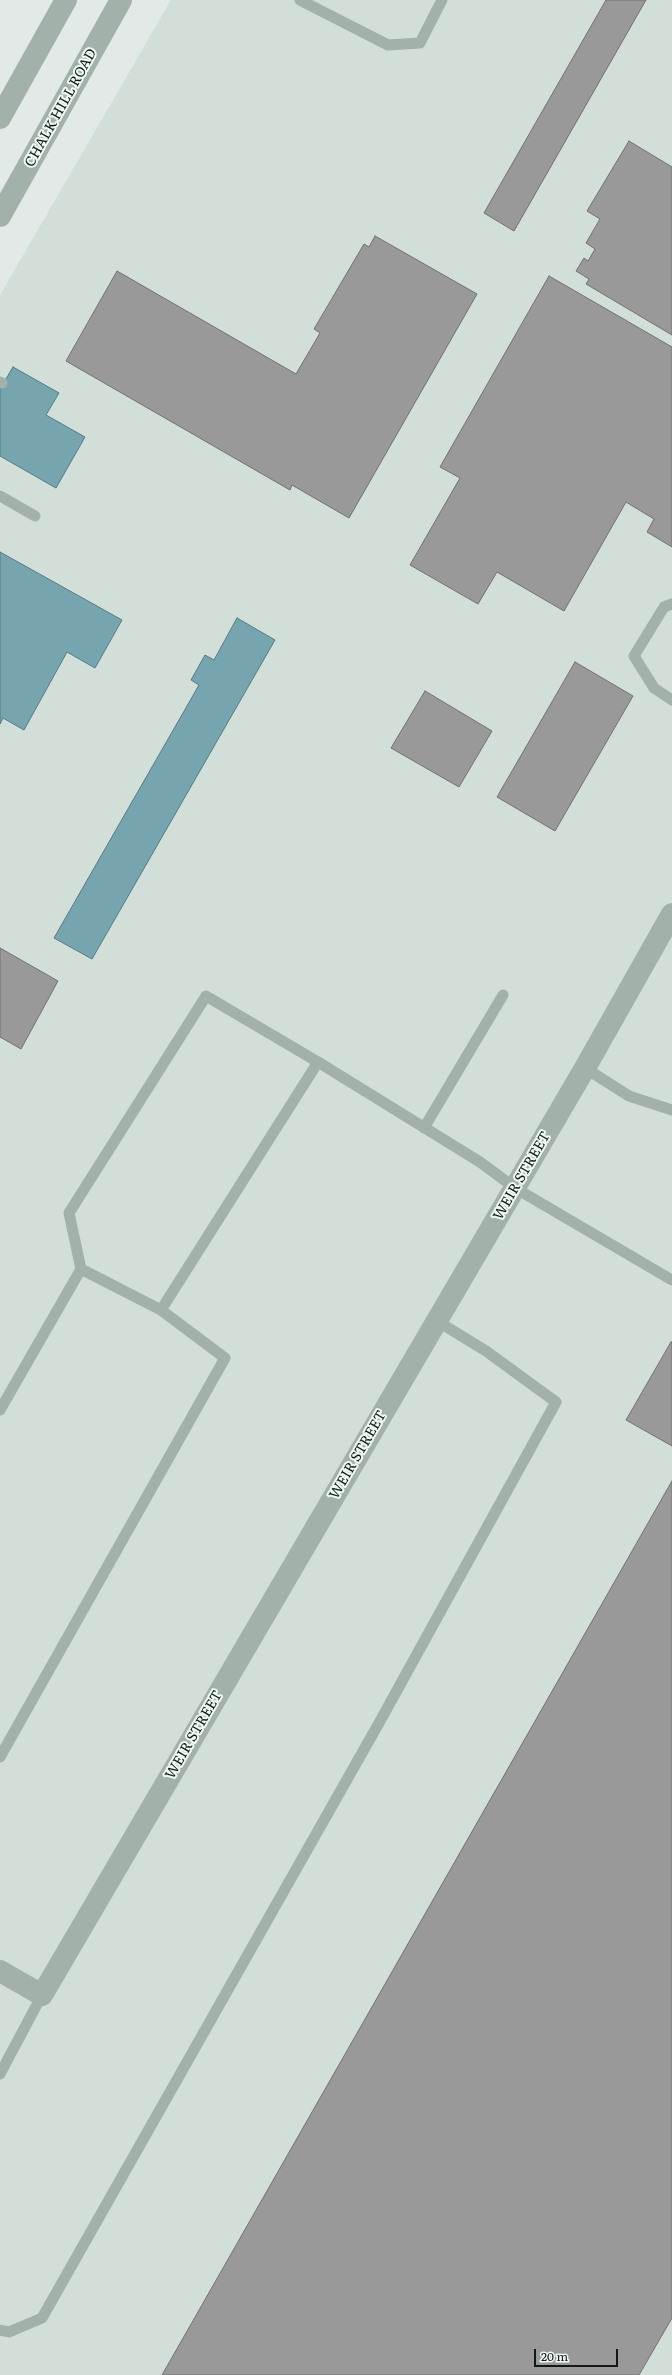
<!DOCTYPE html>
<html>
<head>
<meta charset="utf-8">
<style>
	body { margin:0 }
	#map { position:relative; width:672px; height:2375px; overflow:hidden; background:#e3e9e6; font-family:Literata,serif }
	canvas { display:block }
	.scale { position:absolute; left:534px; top:2349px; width:84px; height:18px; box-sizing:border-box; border:2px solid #131715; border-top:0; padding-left:5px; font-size:12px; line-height:14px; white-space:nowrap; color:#131715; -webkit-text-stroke:3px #edfaf3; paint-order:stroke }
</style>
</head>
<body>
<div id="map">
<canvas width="672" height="2375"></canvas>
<div class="scale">20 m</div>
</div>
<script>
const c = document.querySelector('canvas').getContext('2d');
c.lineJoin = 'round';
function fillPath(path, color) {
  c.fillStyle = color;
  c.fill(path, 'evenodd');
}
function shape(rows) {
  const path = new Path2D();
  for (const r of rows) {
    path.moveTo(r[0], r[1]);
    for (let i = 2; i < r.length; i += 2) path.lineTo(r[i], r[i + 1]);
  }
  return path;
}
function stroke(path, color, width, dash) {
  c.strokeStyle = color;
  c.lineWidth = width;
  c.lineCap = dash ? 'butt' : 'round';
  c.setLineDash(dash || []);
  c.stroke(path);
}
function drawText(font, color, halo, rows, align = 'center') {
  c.font = font + ' Literata,serif';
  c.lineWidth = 4;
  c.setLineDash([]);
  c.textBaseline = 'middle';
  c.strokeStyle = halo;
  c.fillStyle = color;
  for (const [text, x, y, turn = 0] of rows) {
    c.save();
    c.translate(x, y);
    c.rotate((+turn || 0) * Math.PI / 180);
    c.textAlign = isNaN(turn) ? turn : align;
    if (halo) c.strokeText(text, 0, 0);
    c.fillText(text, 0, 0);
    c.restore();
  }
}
fillPath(shape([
	[171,0,672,0,672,2375,0,2375,0,295]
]), '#d2dfd8');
const public = shape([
	[13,367,59,393,46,415,85,437,56,488,0,456,0,389,13,367],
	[0,552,122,620,95,668,67,652,24,730,3,718,0,724,0,552],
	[237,618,275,640,92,959,54,938,199,685,191,680,205,655,214,660,237,618]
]);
fillPath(public, '#76a5af');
stroke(public, '#587a81', 1);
const industry = shape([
	[606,0,646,0,514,231,484,213,606,0],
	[629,141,672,167,672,335,586,284,589,279,576,271,584,258,588,261,595,249,586,243,600,219,587,211,629,141],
	[375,236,477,294,349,518,292,485,290,490,66,361,117,271,296,374,320,333,314,329,364,244,369,247,375,236],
	[549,276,672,347,672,547,647,532,654,519,626,502,564,611,497,572,478,604,410,565,460,478,440,467,549,276],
	[575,662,633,696,555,831,497,797,575,662],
	[425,691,492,731,459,787,391,748,425,691],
	[0,948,58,981,21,1049,0,1037,0,948],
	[671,1342,672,1342,672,1446,626,1420,671,1342],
	[672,1481,672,2318,639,2375,162,2375,672,1481]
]);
fillPath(industry, '#999');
stroke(industry, '#717271', 1);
stroke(shape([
	[300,0,388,45,420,43,442,0],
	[0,382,2,383],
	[0,496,35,516],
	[672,604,664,607,634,656,654,688,672,700],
	[585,1068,629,1096,672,1110],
	[424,1128,503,995],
	[81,1269,69,1213,206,996,318,1062],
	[161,1310,318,1062,480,1162,515,1188,672,1280],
	[0,1410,81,1269,161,1310,225,1358,0,1757],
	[0,2074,42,1995],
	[0,2330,9,2332,42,2318,379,1723,556,1402,486,1351,437,1321]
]), '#a2b2aa', 11);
stroke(shape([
	[0,1971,42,1995,585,1068,672,914]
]), '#a2b2aa', 22);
stroke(shape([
	[0,118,66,0],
	[0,216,121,0]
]), '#a2b2aa', 22);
drawText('14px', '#131715', '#edfaf3', [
	["CHALK HILL ROAD",61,108,-61],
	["WEIR STREET",522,1176,-60],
	["WEIR STREET",358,1455,-60],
	["WEIR STREET",194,1735,-60]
]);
</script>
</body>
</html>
